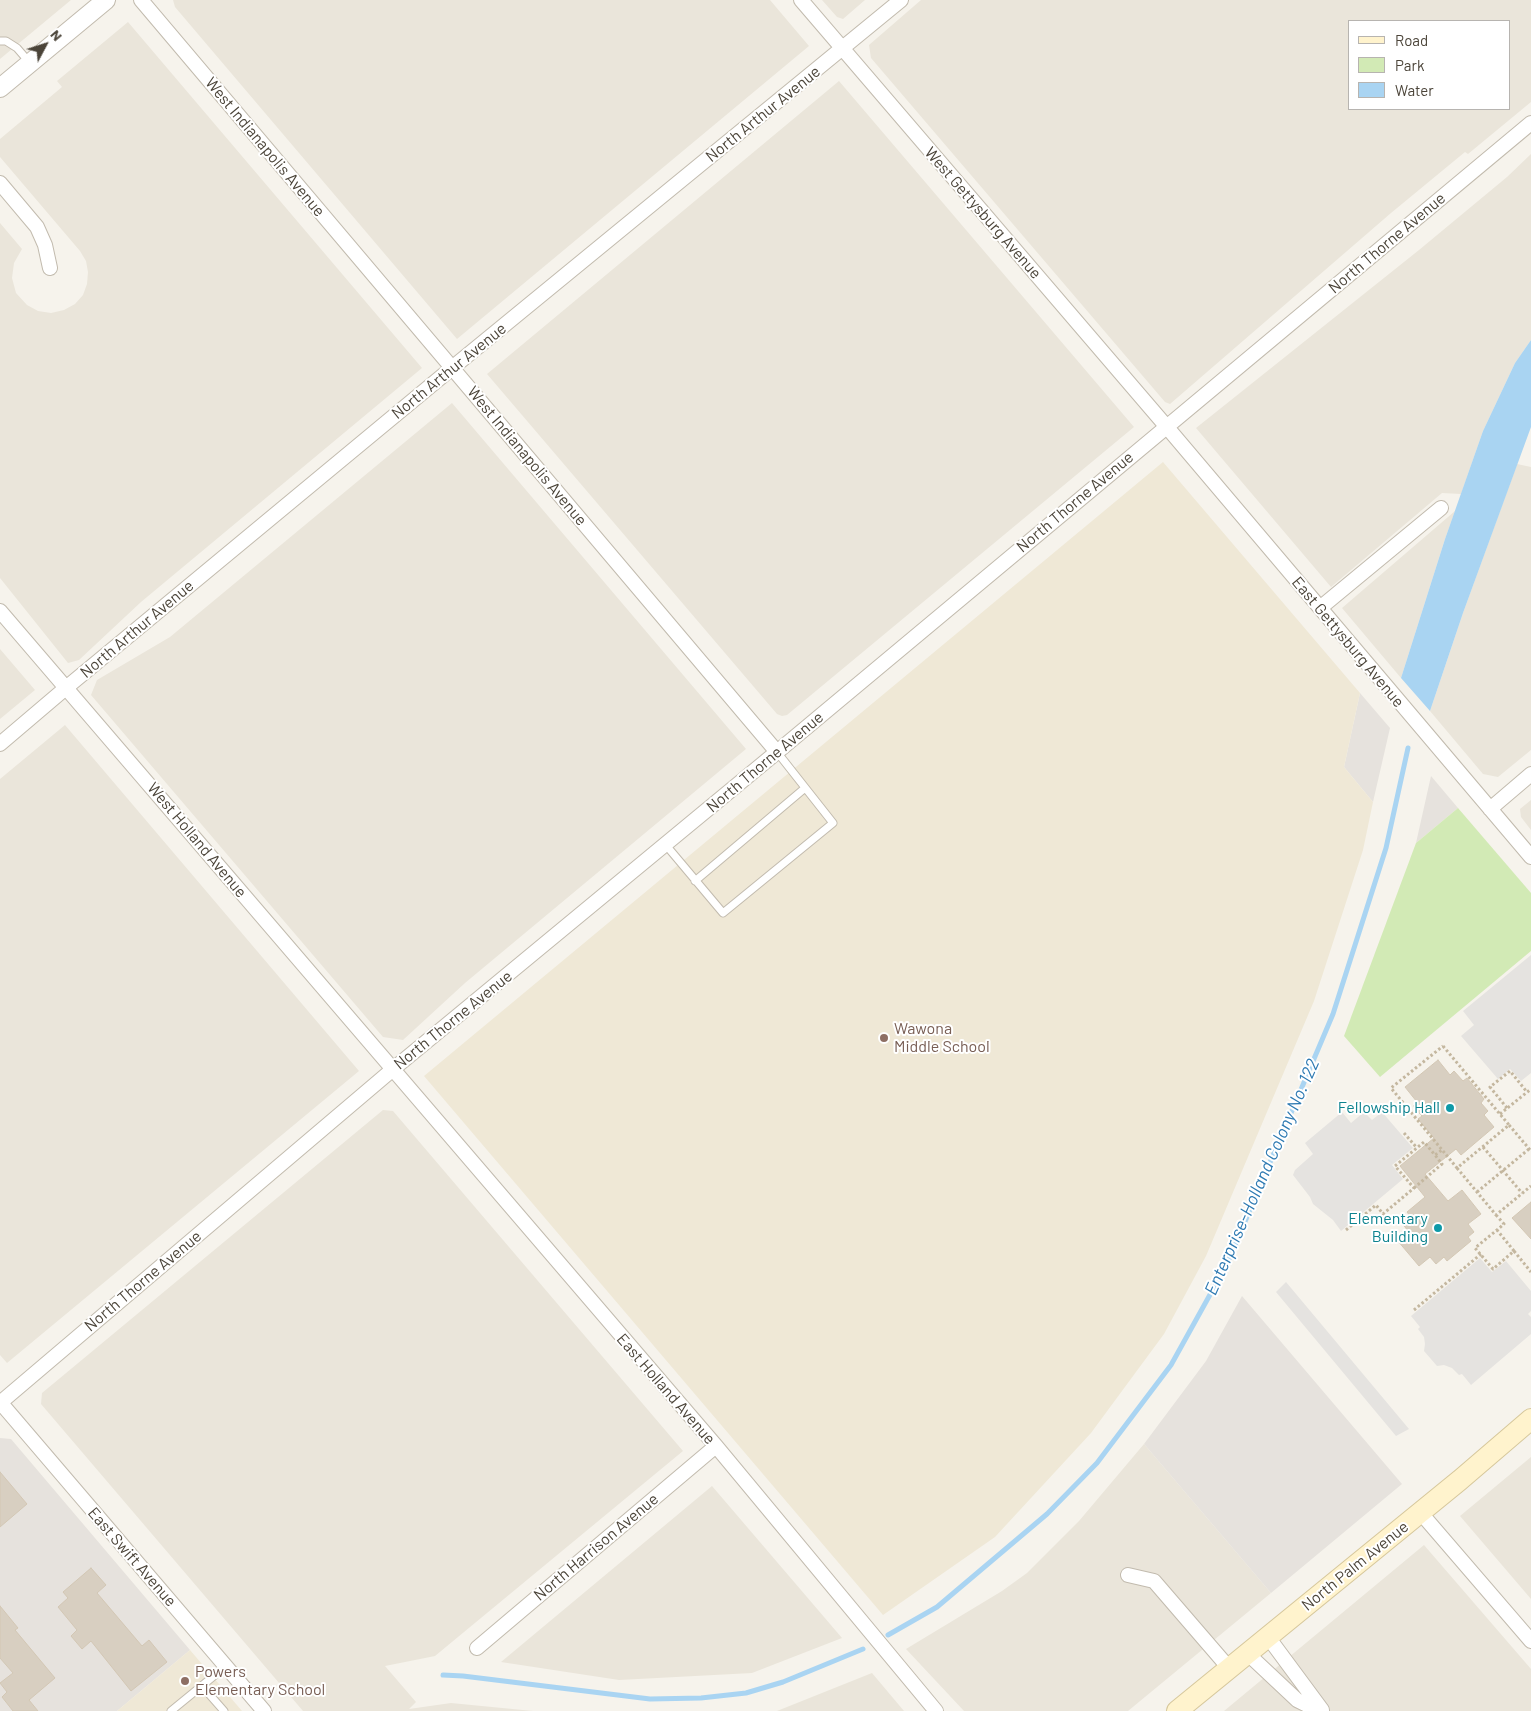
<!DOCTYPE html>
<html>
<head>
<meta charset="utf-8">
<style>
	body { margin:0 }
	#map { position:relative; width:1531px; height:1711px; overflow:hidden; background:#f6f3ec; font-family:Barlow,sans-serif }
	canvas { display:block }
	.legend { position:absolute; left:1348px; top:20px; width:162px; height:90px; box-sizing:border-box; background:#fff; border:1px solid #b7b4b0; margin:0; padding:6px 9px; list-style:none; font-size:15px; color:#4b4439 }
	.legend li { display:flex; align-items:center; gap:10px; height:25px }
	.legend b { width:25px; border:1px solid #b7b4b0 }
	.north { position:absolute; left:20px; top:20px; width:50px; height:50px; -webkit-text-stroke:4px #fff; paint-order:stroke; rotate:50deg; font-size:14px; font-weight:700; line-height:20px; text-align:center; color:#4b4439 }
	.north::after { content:''; display:block; margin:auto; width:18px; height:22px; background:#4b4439; clip-path:polygon(50% 0,100% 100%,50% 72%,0 100%) }
</style>
</head>
<body>
<div id="map">
<canvas width="1531" height="1711"></canvas>
<ul class="legend">
<li><b style="height:6px;background:#fff3cd"></b>Road</li>
<li><b style="height:14px;background:#d2eab5"></b>Park</li>
<li><b style="height:14px;background:#a9d4f2"></b>Water</li>
</ul>
<div class="north">N</div>
</div>
<script>
const c = document.querySelector('canvas').getContext('2d');
c.lineJoin = 'round';
function fillPath(path, color) {
  c.fillStyle = color;
  c.fill(path, 'evenodd');
}
function shape(rows) {
  const path = new Path2D();
  for (const r of rows) {
    path.moveTo(r[0], r[1]);
    for (let i = 2; i < r.length; i += 2) path.lineTo(r[i], r[i + 1]);
  }
  return path;
}
function stroke(path, color, width, dash) {
  c.strokeStyle = color;
  c.lineWidth = width;
  c.lineCap = dash ? 'butt' : 'round';
  c.setLineDash(dash || []);
  c.stroke(path);
}
function drawText(font, color, halo, rows, align = 'center') {
  c.font = font + ' Barlow,sans-serif';
  c.lineWidth = 4;
  c.setLineDash([]);
  c.textBaseline = 'middle';
  c.strokeStyle = halo;
  c.fillStyle = color;
  for (const [text, x, y, turn = 0] of rows) {
    c.save();
    c.translate(x, y);
    c.rotate((+turn || 0) * Math.PI / 180);
    c.textAlign = isNaN(turn) ? turn : align;
    if (halo) c.strokeText(text, 0, 0);
    c.fillText(text, 0, 0);
    c.restore();
  }
}
fillPath(shape([
	[0,0,71,0,0,59],
	[173,0,770,0,809,46,457,339,175,7],
	[822,0,865,0,843,19,837,17],
	[921,0,1531,0,1531,102,1468,154,1465,152,1391,213,1170,404,1165,402,871,58,869,45],
	[1350,21,1510,21,1510,109,1350,109],
	[128,22,422,368,141,602,79,660,68,663,0,578,0,223,22,249,14,263,12,278,16,293,27,305,38,311,51,313,64,310,75,304,83,295,87,284,88,272,86,261,80,251,0,157,0,139,62,87,57,81],
	[839,81,1134,427,787,715,782,716,777,714,487,374],
	[1531,154,1531,340,1515,363,1483,431,1461,494,1442,493,1331,587,1196,428,1419,250,1507,177],
	[452,403,746,749,465,983,403,1040,383,1037,91,695,97,680,170,637],
	[1517,464,1531,467,1531,750,1498,777,1483,774,1430,711,1463,613],
	[1455,511,1445,539,1401,678,1342,608],
	[0,649,35,690,0,719],
	[65,725,359,1071,7,1363,0,1355,0,779],
	[1531,800,1531,830,1521,817,1520,809],
	[383,1110,393,1111,683,1451,435,1656,385,1666,416,1702,409,1709,451,1703,533,1711,303,1711,41,1404,42,1393],
	[1144,1444,1271,1593,1128,1711,964,1711,906,1649,1002,1591,1027,1573,1079,1521],
	[1531,1457,1531,1599,1460,1516],
	[712,1486,842,1638,752,1673,619,1680,501,1662],
	[1424,1545,1531,1669,1531,1711,1224,1711],
	[872,1673,904,1711,777,1711]
]), '#eae5da');
fillPath(shape([
	[1360,693,1390,728,1373,802,1344,767],
	[1431,776,1458,808,1416,843],
	[1242,1296,1402,1484,1271,1593,1144,1444,1206,1361],
	[0,1438,11,1439,190,1650,117,1711,0,1711]
]), '#e6e2dd');
fillPath(shape([
	[1163,462,1360,693,1344,767,1373,802,1363,850,1314,1001,1206,1256,1164,1334,1091,1433,995,1537,883,1615,424,1076],
	[190,1650,242,1711,117,1711]
]), '#efe8d6');
fillPath(shape([
	[1458,808,1531,893,1531,951,1380,1077,1344,1036,1416,843]
]), '#d2eab5');
fillPath(shape([
	[1531,955,1531,1073,1521,1081,1510,1069,1498,1079,1461,1036,1474,1025,1463,1011],
	[1342,1112,1351,1123,1364,1112,1372,1120,1382,1112,1413,1148,1392,1165,1403,1179,1341,1231,1333,1220,1313,1204,1310,1197,1293,1175,1295,1170,1313,1154,1305,1143],
	[1480,1258,1492,1272,1506,1261,1531,1291,1531,1311,1528,1314,1531,1317,1531,1334,1471,1385,1462,1374,1459,1375,1452,1368,1444,1365,1437,1366,1424,1351,1425,1344,1424,1337,1418,1329,1420,1327,1411,1316],
	[1286,1282,1409,1429,1396,1436,1276,1292]
]), '#e5e3e0');
fillPath(shape([
	[1531,340,1531,427,1463,613,1430,711,1401,678,1445,539,1483,431,1515,363]
]), '#a9d4f2');
stroke(shape([
	[888,1635,937,1607,1047,1514,1097,1463,1171,1365,1227,1264,1333,1014,1386,848,1408,748],
	[443,1675,463,1676,650,1699,701,1698,746,1693,783,1682,863,1649]
]), '#a9d4f2', 5);
const building = shape([
	[1438,1060,1450,1075,1454,1071,1463,1081,1467,1078,1484,1099,1481,1103,1488,1111,1484,1115,1494,1127,1461,1155,1456,1149,1425,1174,1448,1201,1462,1190,1481,1214,1468,1224,1474,1232,1468,1237,1471,1241,1447,1261,1444,1257,1436,1264,1430,1257,1419,1266,1397,1240,1408,1231,1402,1223,1410,1216,1407,1212,1425,1197,1400,1166,1434,1138,1418,1119,1422,1116,1413,1106,1417,1102,1405,1087,1438,1060],
	[1531,1202,1531,1239,1512,1218,1531,1202],
	[0,1472,27,1504,0,1527,0,1472],
	[91,1568,106,1585,97,1593,142,1646,149,1640,167,1662,131,1691,91,1641,82,1649,71,1636,77,1630,58,1607,68,1598,63,1592,91,1568],
	[0,1606,18,1628,15,1630,55,1678,29,1700,38,1711,13,1711,2,1697,7,1692,0,1683,13,1673,0,1658,0,1606]
]);
fillPath(building, '#d8cfc1');
stroke(building, '#d3c7b4', 1);
const service = shape([
	[0,41,6,41,17,48,30,63],
	[665,844,723,913,833,823,777,752],
	[695,881,805,788],
	[202,1686,224,1711],
	[171,1711,226,1666]
]);
const minor = shape([
	[141,0,777,752],
	[801,0,1166,426,1531,857],
	[0,183,37,227,45,245,50,268],
	[1320,608,1441,508],
	[0,611,716,1446,936,1711],
	[0,744,67,687,452,368,901,0],
	[1490,809,1531,774],
	[0,1402,264,1711],
	[0,1403,392,1070,777,752,1531,123],
	[1420,1512,1531,1641],
	[1128,1575,1154,1581,1229,1668],
	[1268,1637,1322,1710],
	[477,1648,716,1446],
	[1248,1654,1297,1700,1319,1711]
]);
const tertiary = shape([
	[0,88,106,0]
]);
const secondary = shape([
	[1177,1711,1460,1480,1531,1419]
]);
stroke(service, '#c2bbae', 9);
stroke(minor, '#c2bbae', 16);
stroke(tertiary, '#c2bbae', 20);
stroke(secondary, '#d6c79b', 22);
stroke(shape([
	[1443,1046,1509,1125,1457,1168,1391,1088,1443,1046],
	[1507,1108,1490,1087,1510,1071,1527,1092],
	[1500,1114,1531,1089],
	[1509,1125,1531,1151],
	[1404,1133,1417,1148],
	[1483,1147,1522,1193],
	[1457,1168,1496,1215,1531,1186],
	[1414,1188,1442,1164,1435,1155],
	[1477,1192,1529,1149],
	[1496,1215,1504,1224,1497,1230,1475,1248,1493,1269,1514,1251,1497,1230],
	[1346,1230,1376,1205,1383,1214,1414,1188,1395,1166,1424,1142,1435,1155,1442,1150],
	[1514,1251,1531,1272],
	[1414,1310,1481,1254]
]), '#c4b79f', 3, [2.5, 2.5]);
stroke(service, '#fff', 7);
stroke(minor, '#fff', 14);
stroke(tertiary, '#fff', 18);
stroke(secondary, '#fff3cd', 20);
for (const [x, y, r, color] of [
	[884,1038,5,"#8d6e63"],
	[1450,1108,5,"#0f9aa8"],
	[1438,1228,5,"#0f9aa8"],
	[185,1681,5,"#8d6e63"]
]) {
  const dot = new Path2D();
  dot.arc(x, y, r, 0, 2 * Math.PI);
  c.fillStyle = color;
  c.fill(dot);
  stroke(dot, '#fff', 2);
}
drawText('16px', '#4b4439', '#fff', [
	["North Arthur Avenue",763,114,-39],
	["West Indianapolis Avenue",265,147,50],
	["West Gettysburg Avenue",983,213,49],
	["North Thorne Avenue",1387,243,-40],
	["North Arthur Avenue",449,371,-39],
	["West Indianapolis Avenue",527,456,50],
	["North Thorne Avenue",1075,502,-40],
	["North Arthur Avenue",137,629,-40],
	["East Gettysburg Avenue",1348,642,50],
	["North Thorne Avenue",765,762,-40],
	["West Holland Avenue",197,840,50],
	["North Thorne Avenue",453,1020,-39],
	["North Thorne Avenue",143,1281,-40],
	["East Holland Avenue",666,1389,49],
	["North Harrison Avenue",596,1547,-40],
	["East Swift Avenue",132,1557,49],
	["North Palm Avenue",1355,1566,-39]
]);
drawText('16px', '#785e54', '#fff', [
	["Wawona",894,1029],
	["Middle School",894,1047],
	["Powers",195,1672],
	["Elementary School",195,1690]
], 'left');
drawText('16px', '#0d838f', '#fff', [
	["Fellowship Hall",1440,1108],
	["Elementary",1428,1219],
	["Building",1428,1237]
], 'right');
drawText('italic 18px', '#2e7ab2', '#fff', [
	["Enterprise-Holland Colony No. 122",1262,1177,-66]
]);
</script>
</body>
</html>
